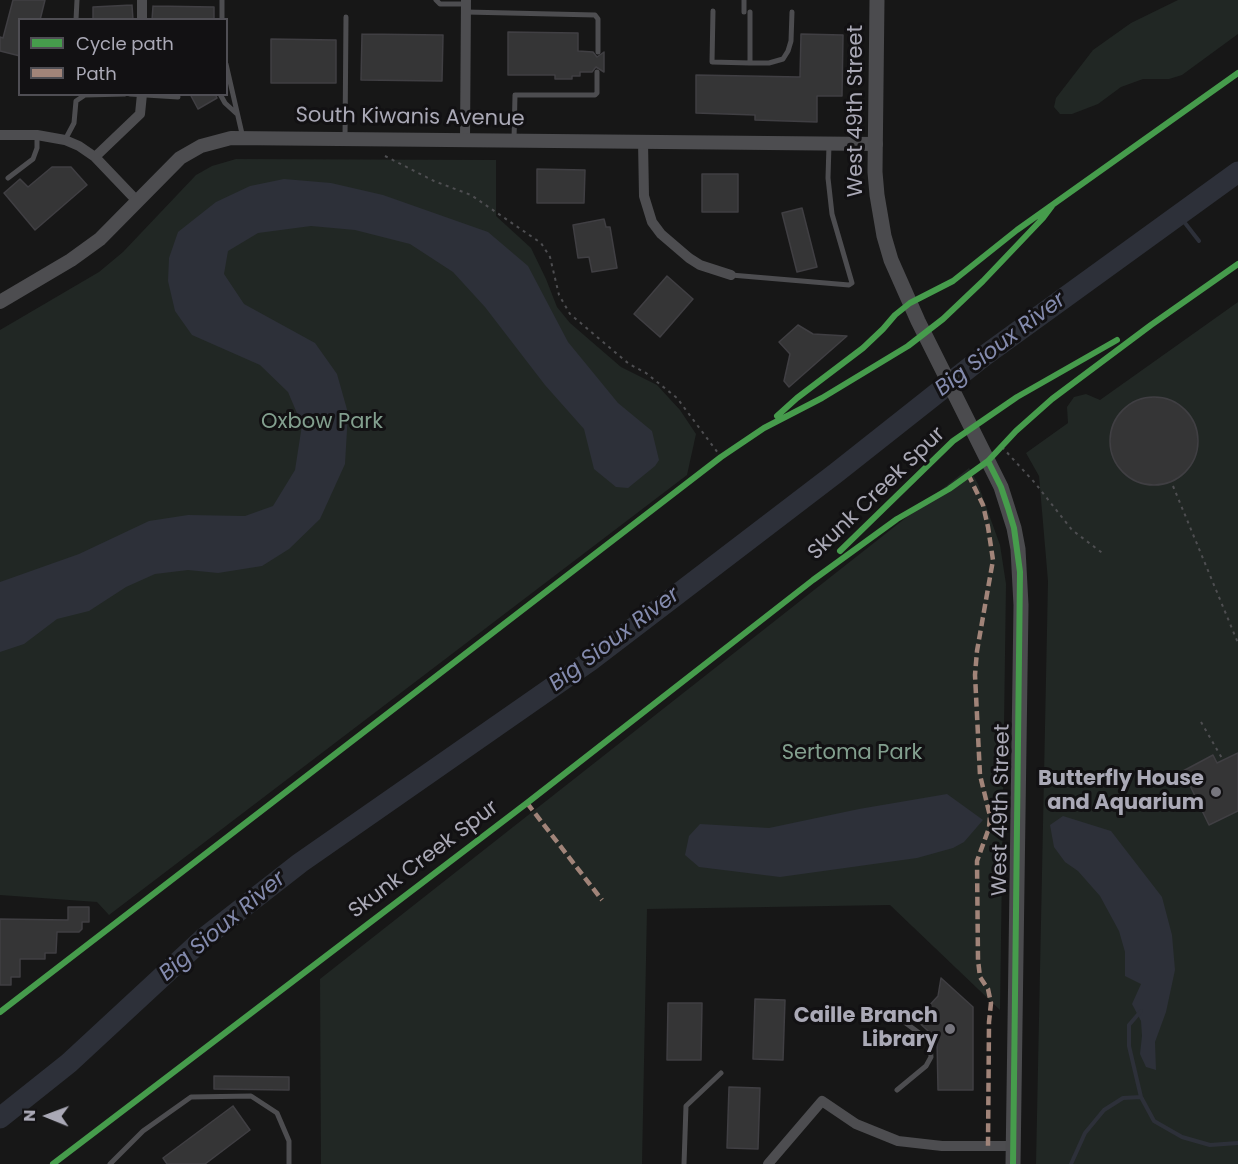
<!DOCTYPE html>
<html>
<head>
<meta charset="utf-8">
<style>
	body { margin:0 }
	#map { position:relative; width:1238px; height:1164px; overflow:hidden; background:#171717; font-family:Poppins,sans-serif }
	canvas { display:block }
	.legend { position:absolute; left:18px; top:18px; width:210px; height:78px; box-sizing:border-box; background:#121113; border:2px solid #4f4e54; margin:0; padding:8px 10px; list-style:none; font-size:18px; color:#aaa9b6 }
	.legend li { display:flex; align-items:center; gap:12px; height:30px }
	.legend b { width:30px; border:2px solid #4f4e54 }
	.north { position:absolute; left:18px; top:1086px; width:60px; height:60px; -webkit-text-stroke:4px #121113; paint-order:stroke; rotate:271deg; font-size:16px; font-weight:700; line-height:24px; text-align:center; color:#aaa9b6 }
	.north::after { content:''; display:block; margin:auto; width:21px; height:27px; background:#aaa9b6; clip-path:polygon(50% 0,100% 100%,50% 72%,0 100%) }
</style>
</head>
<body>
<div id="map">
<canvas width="1238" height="1164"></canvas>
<ul class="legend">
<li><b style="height:8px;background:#469c4c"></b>Cycle path</li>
<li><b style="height:8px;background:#a18479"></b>Path</li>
</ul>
<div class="north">N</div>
</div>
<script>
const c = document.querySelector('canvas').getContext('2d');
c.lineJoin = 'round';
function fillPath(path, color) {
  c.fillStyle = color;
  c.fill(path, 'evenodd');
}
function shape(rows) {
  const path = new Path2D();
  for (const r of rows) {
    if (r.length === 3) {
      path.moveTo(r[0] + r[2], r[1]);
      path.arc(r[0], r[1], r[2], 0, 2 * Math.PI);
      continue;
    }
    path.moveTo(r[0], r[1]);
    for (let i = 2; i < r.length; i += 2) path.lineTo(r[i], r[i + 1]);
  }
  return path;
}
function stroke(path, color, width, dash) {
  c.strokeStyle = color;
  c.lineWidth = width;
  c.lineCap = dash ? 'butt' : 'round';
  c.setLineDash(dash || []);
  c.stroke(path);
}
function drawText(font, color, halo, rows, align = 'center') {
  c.font = font + ' Poppins,sans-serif';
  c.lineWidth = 6;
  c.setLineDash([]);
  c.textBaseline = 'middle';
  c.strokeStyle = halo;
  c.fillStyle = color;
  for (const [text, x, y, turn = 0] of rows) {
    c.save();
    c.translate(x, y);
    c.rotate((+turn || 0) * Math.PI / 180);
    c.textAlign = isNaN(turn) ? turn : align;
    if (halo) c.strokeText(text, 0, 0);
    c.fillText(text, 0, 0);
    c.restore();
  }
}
fillPath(shape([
	[1178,0,1238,0,1238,34,1182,75,1169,79,1143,79,1121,87,1098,104,1072,114,1060,114,1054,107,1056,98,1093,50,1131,23],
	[236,159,496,160,496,216,531,248,546,279,557,307,570,323,621,367,657,385,680,410,696,434,687,475,109,915,97,902,0,895,0,330,99,272,123,252,196,175,212,166],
	[1238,302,1238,1164,1036,1164,1048,581,1039,476,1026,453,1068,423,1067,407,1074,397,1086,394,1100,400],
	[969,468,978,484,1000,545,1006,584,1000,1010,890,905,647,909,642,1164,321,1164,320,979]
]), '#212724');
fillPath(shape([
	[284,179,331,183,383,195,488,232,528,266,568,342,618,403,652,431,659,460,655,466,628,488,616,487,594,469,584,429,545,385,485,307,453,272,410,244,355,230,311,226,258,233,228,251,224,274,244,304,315,343,337,374,348,413,345,464,320,519,289,549,262,566,218,573,188,570,155,574,126,587,89,611,57,619,24,644,0,652,0,582,79,554,149,521,188,515,245,516,273,506,295,470,302,425,288,392,260,365,192,335,175,311,168,281,169,258,178,232,216,202,250,186],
	[947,794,983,820,964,842,953,848,917,858,780,877,699,867,685,855,689,836,700,824,769,828,859,809],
	[1063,816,1111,831,1162,897,1172,935,1175,970,1166,1012,1155,1042,1156,1070,1146,1067,1140,1054,1142,1036,1141,1021,1132,1004,1141,984,1125,976,1125,952,1119,931,1100,896,1078,871,1065,862,1054,847,1050,825]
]), '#2d3039');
stroke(shape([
	[1178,214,1199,241],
	[1141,1011,1129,1025,1129,1046,1141,1097,1154,1121,1182,1137,1210,1145,1238,1143],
	[1071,1164,1085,1133,1104,1110,1123,1098,1141,1097]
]), '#2d3039', 4);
stroke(shape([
	[0,1118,69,1063,204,938,300,863,590,661,836,473,984,356,1238,172]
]), '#2d3039', 21);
const building = shape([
	[13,0,45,0,40,20,20,20,20,56,0,51,0,37,3,38,13,0],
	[132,5,133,20,93,20,93,7,132,5],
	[153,6,214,7,214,20,152,20,153,6],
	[508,32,578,33,578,51,593,52,597,57,604,52,604,72,596,67,592,72,580,72,580,76,572,76,572,79,555,79,555,75,508,75,508,32],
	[362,34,443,35,442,81,361,80,362,34],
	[801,34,843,35,842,96,817,96,817,122,755,120,755,115,696,113,696,75,800,77,801,34],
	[271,39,336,40,336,83,271,83,271,39],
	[190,94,215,94,217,98,198,109,190,94],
	[52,167,71,167,87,185,35,230,4,193,20,179,28,187,52,167],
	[537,169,585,170,584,203,537,203,537,169],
	[702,174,738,174,738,212,702,212,702,174],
	[802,208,817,267,797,272,782,213,802,208],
	[604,219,606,227,610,227,617,268,592,272,589,257,578,258,573,225,604,219],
	[667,276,693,299,660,337,634,314,667,276],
	[798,325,813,334,847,336,789,387,784,381,790,354,779,342,798,325],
	[1154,441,44],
	[1238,753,1238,811,1209,825,1183,771,1213,755,1217,763,1238,753],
	[68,907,89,907,89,922,82,922,82,929,79,932,57,932,56,953,45,953,45,959,20,959,20,977,11,977,11,985,0,985,0,919,68,920,68,907],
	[941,978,973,1007,973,1090,938,1090,937,1039,916,1020,938,996,941,978],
	[755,999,785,1000,783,1060,753,1059,755,999],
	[668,1003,702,1003,701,1060,667,1060,668,1003],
	[214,1076,289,1077,289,1090,214,1089,214,1076],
	[729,1087,760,1088,758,1149,727,1148,729,1087],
	[233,1106,250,1130,205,1164,167,1164,163,1158,233,1106]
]);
fillPath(building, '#353536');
stroke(building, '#403f43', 1.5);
stroke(shape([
	[385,156,434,181,471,195,541,243,550,257,559,295,570,314,629,364,646,373,677,398,721,457],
	[1002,447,1035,483,1072,530,1105,555],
	[1173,486,1238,643],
	[1201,722,1223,760]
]), '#4e4e51', 2, [3, 4.5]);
stroke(shape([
	[436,0,440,4,466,4],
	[713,11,712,62,750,63,769,63,783,59,788,51,791,41,792,12],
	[466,12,595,15,598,19,598,52],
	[744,12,744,0],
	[76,20,77,0],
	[222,20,222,0],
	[750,63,750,12],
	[226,64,243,138],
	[130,94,178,97],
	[220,94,225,103,237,114],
	[345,138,346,17],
	[65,140,74,123,76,101,85,95,125,94],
	[514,140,515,95,595,95,597,93,597,72],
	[8,178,33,159,37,148,37,136],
	[731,275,849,285,852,283,832,214,828,178,829,145],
	[888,1010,926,1038,930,1046,931,1057,926,1066,897,1090],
	[110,1164,143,1131,191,1097,251,1096,277,1113,289,1141,289,1164],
	[684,1164,686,1106,721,1073]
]), '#4d4d50', 5);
stroke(shape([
	[142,20,142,0],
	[0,135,37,135,65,140,79,146,95,157,137,201],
	[465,139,466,0],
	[643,141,644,196,652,222,661,234,689,258,700,265,731,275],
	[95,157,140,114,142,94],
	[768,1164,822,1101,856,1124,898,1141,942,1146,1014,1146]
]), '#4d4d50', 10);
stroke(shape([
	[0,302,71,260,100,239,180,158,201,146,231,138,876,144]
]), '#4d4d50', 14);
stroke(shape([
	[877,0,875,172,877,195,884,236,891,260,918,321,1001,487,1014,528,1018,549,1021,605,1013,1164]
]), '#4b4b4e', 15);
stroke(shape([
	[968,474,983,505,988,527,993,560,977,651,975,675,980,775,990,816,989,828,977,861,978,960,980,977,988,989,991,1003,989,1022,988,1146],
	[527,803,602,900]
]), '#a18479', 4.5, [9, 4.5]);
stroke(shape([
	[777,416,797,398,863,348,883,329,895,315,910,303,953,281,1017,230,1238,73],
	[988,461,1001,487,1008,508,1014,528,1020,572,1013,1164],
	[840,551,953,441,1017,397,1117,340],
	[0,1012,721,457,764,428,822,398,908,346,943,319,983,281,1043,218,1052,206],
	[53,1164,527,803,813,580,897,519,949,489,988,461,1016,431,1052,399,1151,325,1238,264]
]), '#469c4c', 6);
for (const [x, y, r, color] of [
	[1216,792,6,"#77767e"],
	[950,1029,6,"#77767e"]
]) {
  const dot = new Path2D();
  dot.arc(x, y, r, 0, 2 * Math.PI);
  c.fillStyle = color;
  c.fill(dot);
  stroke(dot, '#121113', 2);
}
drawText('21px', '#aaa9b6', '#121113', [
	["West 49th Street",857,111,-90],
	["South Kiwanis Avenue",410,118,1],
	["Skunk Creek Spur",877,494,-44],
	["West 49th Street",1002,810,-89],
	["Skunk Creek Spur",424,860,-37]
]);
drawText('21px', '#829f8e', '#121113', [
	["Oxbow Park",322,423],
	["Sertoma Park",852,754]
]);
drawText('bold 21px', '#aaa9b6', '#121113', [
	["Butterfly House",1204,780],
	["and Aquarium",1204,804],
	["Caille Branch",938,1017],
	["Library",938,1041]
], 'right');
drawText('italic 22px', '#848bae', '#121113', [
	["Big Sioux River",1001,345,-37],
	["Big Sioux River",615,640,-37],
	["Big Sioux River",223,927,-40]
]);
</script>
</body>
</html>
